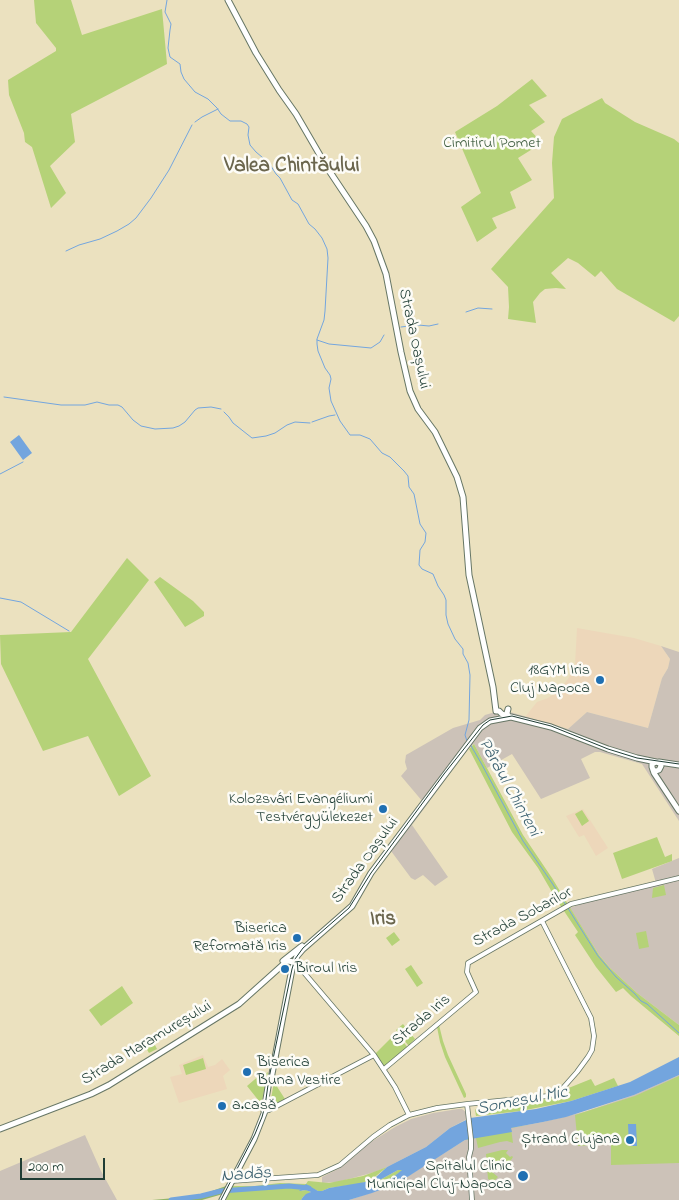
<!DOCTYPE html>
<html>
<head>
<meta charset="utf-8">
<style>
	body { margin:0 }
	#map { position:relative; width:679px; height:1200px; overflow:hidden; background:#ebe1bf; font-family:"Indie Flower",sans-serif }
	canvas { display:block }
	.scale { position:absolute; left:20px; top:1158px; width:85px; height:22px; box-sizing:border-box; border:2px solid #1f3d34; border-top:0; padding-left:6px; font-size:15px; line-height:18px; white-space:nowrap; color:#1f3d34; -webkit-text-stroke:4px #fdfcf7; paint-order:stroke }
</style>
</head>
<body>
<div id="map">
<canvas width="679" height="1200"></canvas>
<div class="scale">200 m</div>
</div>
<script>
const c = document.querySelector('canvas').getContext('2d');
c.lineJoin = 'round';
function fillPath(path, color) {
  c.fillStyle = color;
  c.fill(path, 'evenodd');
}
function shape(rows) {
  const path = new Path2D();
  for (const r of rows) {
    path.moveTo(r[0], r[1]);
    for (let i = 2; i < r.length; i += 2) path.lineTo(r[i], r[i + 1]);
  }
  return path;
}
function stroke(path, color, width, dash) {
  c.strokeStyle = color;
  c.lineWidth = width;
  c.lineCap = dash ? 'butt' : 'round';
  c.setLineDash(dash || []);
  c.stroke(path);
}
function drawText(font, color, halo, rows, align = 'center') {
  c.font = font + ' "Indie Flower",sans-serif';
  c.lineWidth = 5;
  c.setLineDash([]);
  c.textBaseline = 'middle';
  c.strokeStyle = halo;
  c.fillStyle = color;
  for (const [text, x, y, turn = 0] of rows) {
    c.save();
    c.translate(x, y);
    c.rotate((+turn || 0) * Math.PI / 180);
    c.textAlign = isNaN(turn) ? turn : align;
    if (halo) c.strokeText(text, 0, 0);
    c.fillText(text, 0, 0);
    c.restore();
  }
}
fillPath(shape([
	[577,628,634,638,661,646,670,659,668,668,662,678,648,728,587,712,568,729,525,717,537,702,548,698,558,691,568,679,575,665],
	[583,809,608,848,596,856,584,835,579,837,566,816],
	[203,1055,208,1067,215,1065,222,1059,230,1070,223,1076,227,1089,179,1103,170,1077,182,1074,179,1065]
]), '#edd7ba');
fillPath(shape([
	[661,646,679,652,679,821,642,764,600,752,595,752,581,759,590,778,541,799,512,754,487,768,474,744,468,749,412,825,448,877,435,886,423,875,415,880,411,878,391,851,410,825,423,802,401,776,407,769,405,762,406,755,453,728,480,720,485,715,499,711,510,712,568,729,587,712,648,728,662,678,668,668,670,659],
	[679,858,679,1025,637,993,610,968,599,955,570,908,608,894,656,883,652,869],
	[679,1075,679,1200,349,1200,382,1189,402,1180,465,1140,511,1132,511,1128,543,1122,584,1112,634,1095],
	[458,1109,462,1109,466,1112,467,1119,450,1128,426,1147,387,1167,375,1172,338,1182,322,1183,322,1177,340,1168,371,1142,395,1127,411,1119,433,1113],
	[85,1135,101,1171,117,1200,0,1200,0,1171]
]), '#ccc2b8');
fillPath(shape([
	[34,0,71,0,82,35,162,9,167,64,71,114,75,142,50,166,66,193,51,208,32,147,25,142,24,133,9,95,8,80,56,51,56,48,36,23],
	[532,79,547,96,529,105,545,122,531,131,542,143,518,158,532,180,510,192,516,208,492,218,497,228,477,242,461,207,481,193,455,132,497,106],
	[602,98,605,103,635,122,674,139,679,143,679,316,674,322,617,289,601,271,595,277,578,263,568,258,551,273,566,289,556,288,545,289,540,293,533,302,536,323,508,319,509,307,508,287,491,269,554,198,552,163,554,137,562,119],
	[127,558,149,580,88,659,151,776,119,796,88,736,43,751,1,664,0,635,71,632],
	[160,577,193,601,204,612,204,616,185,627,154,582],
	[474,744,523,835,552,878,599,955,610,968,637,993,679,1025,679,1036,631,996,623,988,616,992,596,967,575,935,578,932,556,899,538,868,512,832,469,749],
	[582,810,589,821,582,826,575,814],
	[657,837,665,857,672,854,672,861,622,879,613,853],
	[664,885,666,895,652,898,653,888],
	[646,931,649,947,639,949,636,933],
	[394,932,400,940,392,946,386,938],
	[411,965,423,983,417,987,405,969],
	[122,986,133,1003,101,1026,89,1010],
	[403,1024,415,1039,409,1045,408,1045,396,1030],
	[439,1025,443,1041,448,1055,466,1094,466,1097,464,1098,445,1057,440,1042,437,1027],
	[396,1033,409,1049,384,1069,374,1055],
	[151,1037,157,1049,149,1053,145,1046,149,1043,147,1040],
	[203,1058,206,1069,186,1075,183,1065],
	[268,1072,262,1101,259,1101,247,1086,261,1074,263,1076],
	[679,1076,679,1163,611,1165,611,1144,578,1146,575,1115,635,1096],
	[614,1078,618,1086,571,1101,521,1111,476,1116,475,1110,479,1106,549,1099,558,1095,566,1089,591,1079,595,1086],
	[274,1082,285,1099,273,1106,270,1104],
	[529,1125,511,1128,513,1143,507,1141,500,1142,478,1148,476,1138,465,1140,469,1133],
	[502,1150,508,1150,506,1153,510,1157,512,1156,513,1157,509,1163,503,1158,492,1172,498,1177,489,1186,490,1180,488,1179,486,1154],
	[387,1167,371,1180,359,1184,329,1188,322,1191,318,1191,309,1187,300,1191,306,1190,311,1192,303,1197,301,1200,226,1200,233,1186,255,1186,280,1183,306,1184,308,1181,329,1183,363,1176],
	[398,1170,403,1170,392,1178,381,1182,378,1181]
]), '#b5d278');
fillPath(shape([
	[226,1186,233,1186,230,1192,202,1200,152,1200,198,1196]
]), '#90b468');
fillPath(shape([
	[19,435,32,453,23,460,10,442],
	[679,1057,679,1075,634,1095,566,1117,543,1122,511,1128,512,1132,465,1140,409,1176,393,1185,372,1193,349,1200,301,1200,303,1197,306,1194,311,1192,306,1190,299,1191,306,1184,318,1191,322,1191,329,1188,365,1182,376,1177,387,1167,426,1147,450,1128,470,1118,536,1109,571,1101,630,1082],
	[398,1170,402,1170,392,1178,381,1182,378,1181],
	[628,1124,636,1124,637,1146,629,1146]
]), '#73a5de');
stroke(shape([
	[167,0,165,12,171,24,170,30,168,48,170,57,180,64,181,72,184,79,195,92,208,99,217,108,221,114,230,121,241,121,247,124,249,127,248,135,250,145,256,152,269,163,276,174,280,178,292,200,298,204,309,224,315,229,322,238,327,249,328,258,325,311,324,320,317,339,317,344,318,351,325,368,330,375,331,379,329,388,331,401,340,421,350,435,360,435,370,439,382,453,390,457,404,471,408,476,409,487,414,494,420,524,426,533,425,542,420,550,419,565,422,569,433,574,438,586,444,595,446,600,446,615,448,624,455,639,463,649,463,654,468,663,470,675,469,720,465,735,467,741],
	[195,122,202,117,218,109],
	[66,251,79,245,100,239,117,231,129,224,136,218,151,198,169,170,192,125],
	[466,312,478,308,492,309],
	[401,327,418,325,429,326,438,324],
	[317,340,329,344,371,348,380,342,384,335],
	[4,397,61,405,85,405,97,402,109,405,118,405,122,407,133,420,141,426,155,429,173,428,179,426,185,422,195,410,198,408,211,407,221,409],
	[224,412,229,417,233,423,252,438,266,436,275,433,287,425,295,422,310,423],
	[312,422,329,416,335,415],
	[0,474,23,462],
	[0,598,21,602,69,631],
	[470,744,481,763,523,841,552,883,598,956,616,977,635,994,641,1001,647,1004,679,1033]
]), '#73a5de', 1);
stroke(shape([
	[171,1200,201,1196,221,1191,289,1186,309,1188]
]), '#73a5de', 5);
const minor = shape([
	[295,962,374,1055,395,1087,409,1115],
	[384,1069,476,992,467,972,468,963,571,904,679,878],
	[467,1104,471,1139,471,1149,469,1157,472,1200],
	[264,1111,269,1110,330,1078,374,1055],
	[232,1181,318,1175,340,1165,373,1137,390,1125,409,1115,437,1108,467,1104,548,1096,556,1093,562,1089,577,1072,588,1057,592,1050,594,1036,591,1018,542,921]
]);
const major = shape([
	[228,0,256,53,279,90,296,114,328,169,366,226,374,241,386,274,401,352,410,391,418,409,435,432,457,477,463,497,469,575,493,687,496,711],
	[508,709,507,713,508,716],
	[496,711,499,711,502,714,511,717,551,727,608,749,637,758,656,762],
	[659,762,679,765],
	[653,770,656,771,659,770,661,766,660,763,656,762,652,764,652,767,654,773,679,811],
	[283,961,302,946],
	[264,1111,269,1081,271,1079,287,995,292,969,297,956,303,949,352,906,371,873,480,728,490,721,511,717],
	[0,1129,91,1094,109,1085,239,1004,287,961,295,962],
	[222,1200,254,1139,265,1111]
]);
stroke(minor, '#667665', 5.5);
stroke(major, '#667665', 7);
stroke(minor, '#fff', 4);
stroke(major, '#fff', 5);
stroke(shape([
	[221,1200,255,1134,262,1117,265,1106,269,1078,292,969,295,959,303,948,349,908,371,873,444,774,483,725,490,720,512,716,551,726,608,749,637,758,679,764]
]), '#1f3d34', 1);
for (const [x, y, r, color] of [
	[600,680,5,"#1f6fb2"],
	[383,809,5,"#1f6fb2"],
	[297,938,5,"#1f6fb2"],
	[285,969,5,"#1f6fb2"],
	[247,1072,5,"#1f6fb2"],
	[222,1106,5,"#1f6fb2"],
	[630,1140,5,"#1f6fb2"],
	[523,1176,6,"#1f6fb2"]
]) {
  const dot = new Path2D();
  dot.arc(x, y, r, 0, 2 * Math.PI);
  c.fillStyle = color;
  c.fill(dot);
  stroke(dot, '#fdfcf7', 2);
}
drawText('16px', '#446245', '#fdfcf7', [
	["Cimitirul Pomet",492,144]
]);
drawText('16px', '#1f3d34', '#fdfcf7', [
	["Strada Oașului",413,339,78],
	["Strada Oașului",366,861,-54],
	["Strada Sobarilor",523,918,-28],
	["Strada Iris",422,1021,-40],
	["Strada Maramureșului",147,1044,-31]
]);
drawText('16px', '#1f3d34', '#fdfcf7', [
	["18GYM Iris",590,671],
	["Cluj Napoca",590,689],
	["Kolozsvári Evangéliumi",373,800],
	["Testvérgyülekezet",373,818],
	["Biserica",287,929],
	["Reformată Iris",287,947],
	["Biroul Iris",295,969,"left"],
	["Biserica",257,1063,"left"],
	["Buna Vestire",257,1081,"left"],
	["a.casă",232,1106,"left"],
	["Ștrand Clujana",620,1140],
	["Spitalul Clinic",512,1167],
	["Municipal Cluj-Napoca",512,1185]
], 'right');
drawText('italic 18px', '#3c6170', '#fdfcf7', [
	["Pârâul Chinteni",508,788,61],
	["Someșul Mic",522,1102,-11],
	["Nadăș",246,1176,-4]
]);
drawText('bold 21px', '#6b664d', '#fdfcf7', [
	["Valea Chintăului",292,168],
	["Iris",383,921]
]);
</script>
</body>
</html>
